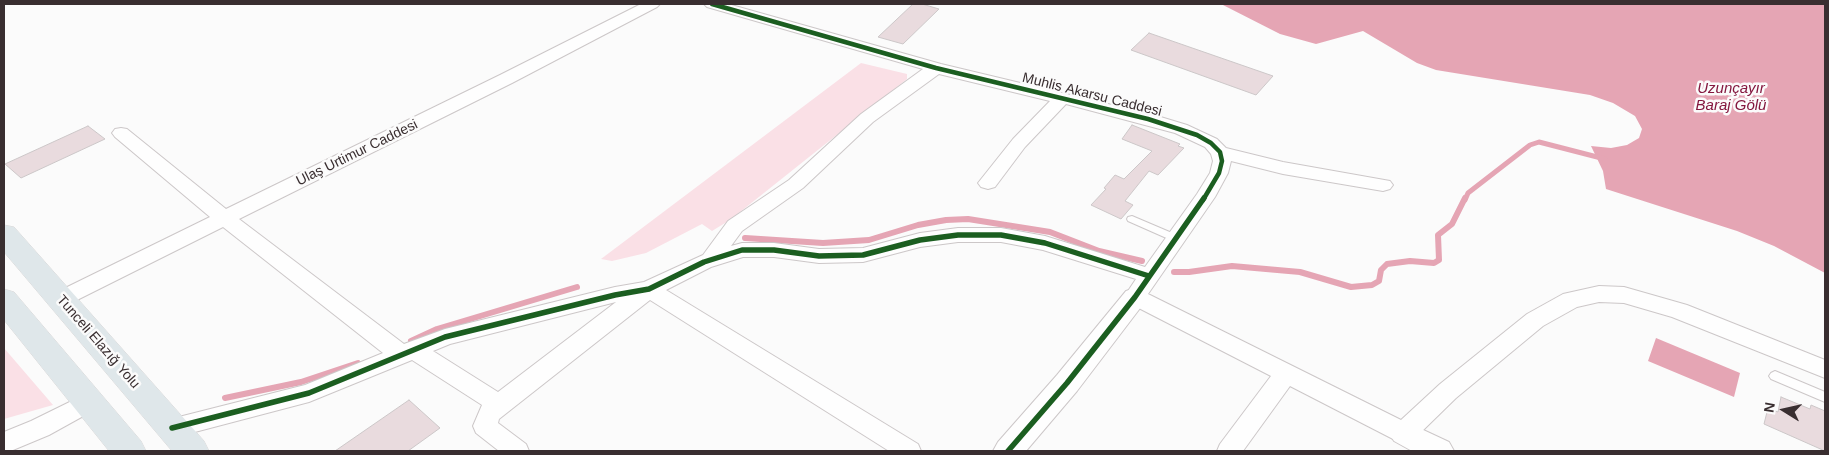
<!DOCTYPE html>
<html>
<head>
<meta charset="utf-8">
<style>
	body { margin:0 }
	#map { position:relative; width:1829px; height:455px; overflow:hidden; background:#fbfbfb; font-family:Helvetica,sans-serif }
	canvas { display:block }
	.frame { position:absolute; inset:0; border:5px solid #392e30; pointer-events:none }
	.north { position:absolute; left:1759px; top:385px; width:50px; height:50px; -webkit-text-stroke:4px #fbfbfb; paint-order:stroke; rotate:280deg; font-size:14px; font-weight:700; line-height:20px; text-align:center; color:#392e30 }
	.north::after { content:''; display:block; margin:auto; width:18px; height:22px; background:#392e30; clip-path:polygon(50% 0,100% 100%,50% 72%,0 100%) }
</style>
</head>
<body>
<div id="map">
<canvas width="1829" height="455"></canvas>
<div class="frame"></div>
<div class="north">N</div>
</div>
<script>
const c = document.querySelector('canvas').getContext('2d');
c.lineJoin = 'round';
function fillPath(path, color) {
  c.fillStyle = color;
  c.fill(path, 'evenodd');
}
function shape(rows) {
  const path = new Path2D();
  for (const r of rows) {
    path.moveTo(r[0], r[1]);
    for (let i = 2; i < r.length; i += 2) path.lineTo(r[i], r[i + 1]);
  }
  return path;
}
function stroke(path, color, width, dash) {
  c.strokeStyle = color;
  c.lineWidth = width;
  c.lineCap = dash ? 'butt' : 'round';
  c.setLineDash(dash || []);
  c.stroke(path);
}
function drawText(font, color, halo, rows, align = 'center') {
  c.font = font + ' Helvetica,sans-serif';
  c.lineWidth = 5;
  c.setLineDash([]);
  c.textBaseline = 'middle';
  c.strokeStyle = halo;
  c.fillStyle = color;
  for (const [text, x, y, turn = 0] of rows) {
    c.save();
    c.translate(x, y);
    c.rotate((+turn || 0) * Math.PI / 180);
    c.textAlign = isNaN(turn) ? turn : align;
    if (halo) c.strokeText(text, 0, 0);
    c.fillText(text, 0, 0);
    c.restore();
  }
}
fillPath(shape([
	[861,63,907,74,907,79,730,220,712,231,702,224,646,253,612,261,601,259],
	[4,348,53,405,4,419]
]), '#fae0e6');
fillPath(shape([
	[1221,4,1825,4,1825,273,1774,246,1737,231,1606,189,1603,171,1591,146,1611,148,1627,145,1639,138,1642,129,1635,116,1613,103,1590,95,1436,70,1417,63,1363,31,1316,44,1280,34],
	[1656,338,1740,373,1734,397,1648,361]
]), '#e5a5b4');
stroke(shape([
	[1465,200,1468,193,1530,145,1539,142,1605,159]
]), '#e5a5b4', 5);
stroke(shape([
	[745,238,823,243,869,240,918,225,946,220,968,219,1050,232,1099,251,1142,261],
	[1174,272,1189,272,1232,266,1300,272,1351,287,1372,285,1379,281,1381,270,1387,264,1410,261,1434,263,1439,260,1438,235,1452,224,1465,198],
	[411,341,437,329,577,287],
	[225,398,301,382,358,363]
]), '#e5a5b4', 6);
const building = shape([
	[913,4,922,4,939,9,903,44,878,37,913,4],
	[1149,33,1273,76,1256,95,1131,50,1149,33],
	[1132,125,1180,144,1178,146,1184,148,1158,175,1149,171,1125,201,1133,205,1121,219,1091,205,1106,189,1104,188,1115,175,1124,179,1152,151,1122,139,1132,125],
	[88,126,105,139,21,178,5,164,88,126],
	[1781,397,1810,409,1811,405,1825,411,1825,451,1764,424,1768,408,1778,412,1781,397],
	[409,400,440,428,408,451,335,451,409,400]
]);
fillPath(building, '#e9dbde');
stroke(building, '#ccc7c8', 1);
const service = shape([
	[1132,216,1179,236,1180,238,1179,240,1171,240,1128,221,1127,219,1128,217,1132,216],
	[1775,371,1825,392,1825,402,1771,379,1769,376,1771,373,1775,371]
]);
const minor = shape([
	[641,4,660,4,657,7,512,83,239,219,404,344,445,329,615,287,644,282,703,255,728,221,789,180,861,114,923,69,707,7,704,4,728,4,941,64,1154,115,1187,125,1217,139,1226,148,1283,162,1390,181,1393,185,1390,189,1383,191,1283,174,1231,161,1228,173,1215,197,1148,294,1401,420,1440,384,1527,314,1563,294,1599,286,1624,287,1687,305,1825,360,1825,378,1672,317,1624,303,1599,302,1577,307,1543,326,1456,398,1413,440,1404,443,1395,440,1290,386,1243,451,1217,451,1220,444,1271,376,1127,302,1124,297,1136,279,1043,250,1001,242,958,242,920,247,863,262,819,263,774,257,743,257,711,267,666,290,918,444,921,451,889,451,650,300,499,419,498,423,526,444,529,451,499,451,476,433,473,426,482,405,412,360,309,402,172,438,163,435,160,428,163,421,305,385,383,353,223,227,69,304,61,307,53,304,50,299,53,294,210,217,115,137,112,133,115,129,121,128,127,129,226,209,500,75,641,4],
	[939,74,1050,101,1013,139,978,183,981,187,988,189,995,187,1025,147,1066,104,1175,133,1205,147,1211,154,1213,161,1210,173,1197,194,1145,267,1045,236,1001,228,958,228,920,233,863,248,819,249,774,243,742,243,731,246,742,231,803,188,873,122,939,74],
	[616,302,498,392,433,351,450,344,616,302],
	[88,393,96,395,100,402,96,409,49,435,13,450,4,451,4,432,31,421,88,393]
]);
const tertiary = shape([
	[1135,288,1144,291,1148,297,1144,303,1077,391,1026,451,993,451,998,442,1057,375,1126,291,1135,288],
	[1404,421,1449,442,1454,451,1412,451,1394,441,1389,433,1394,425,1404,421]
]);
const primary = shape([
	[4,225,14,227,204,441,209,451,172,451,4,252,4,225],
	[4,289,14,292,141,441,146,451,109,451,4,320,4,289]
]);
stroke(service, '#ccc7c8', 2);
stroke(minor, '#ccc7c8', 2);
stroke(tertiary, '#ccc7c8', 2);
stroke(primary, '#dad8d8', 1);
fillPath(service, '#fefefe');
fillPath(minor, '#fefefe');
fillPath(tertiary, '#fefefe');
fillPath(primary, '#dfe7ea');
stroke(shape([
	[712,4,936,68,1148,119,1197,135,1211,143,1220,152,1222,161,1219,173,1203,200]
]), '#1b5e20', 4.5);
stroke(shape([
	[172,428,309,393,445,337,615,295,649,289,704,262,742,250,774,250,819,256,863,255,920,240,958,235,1001,235,1045,243,1149,276],
	[1008,451,1067,383,1135,297,1204,198]
]), '#1b5e20', 5.5);
drawText('14px', '#392e30', '#fbfbfb', [
	["Muhlis Akarsu Caddesi",1092,95,14],
	["Ulaş Urtimur Caddesi",357,153,-26],
	["Tunceli Elazığ Yolu",98,342,49]
]);
drawText('italic 15px', '#84173f', '#fbfbfb', [
	["Uzunçayır",1731,89],
	["Baraj Gölü",1731,106]
]);
</script>
</body>
</html>
